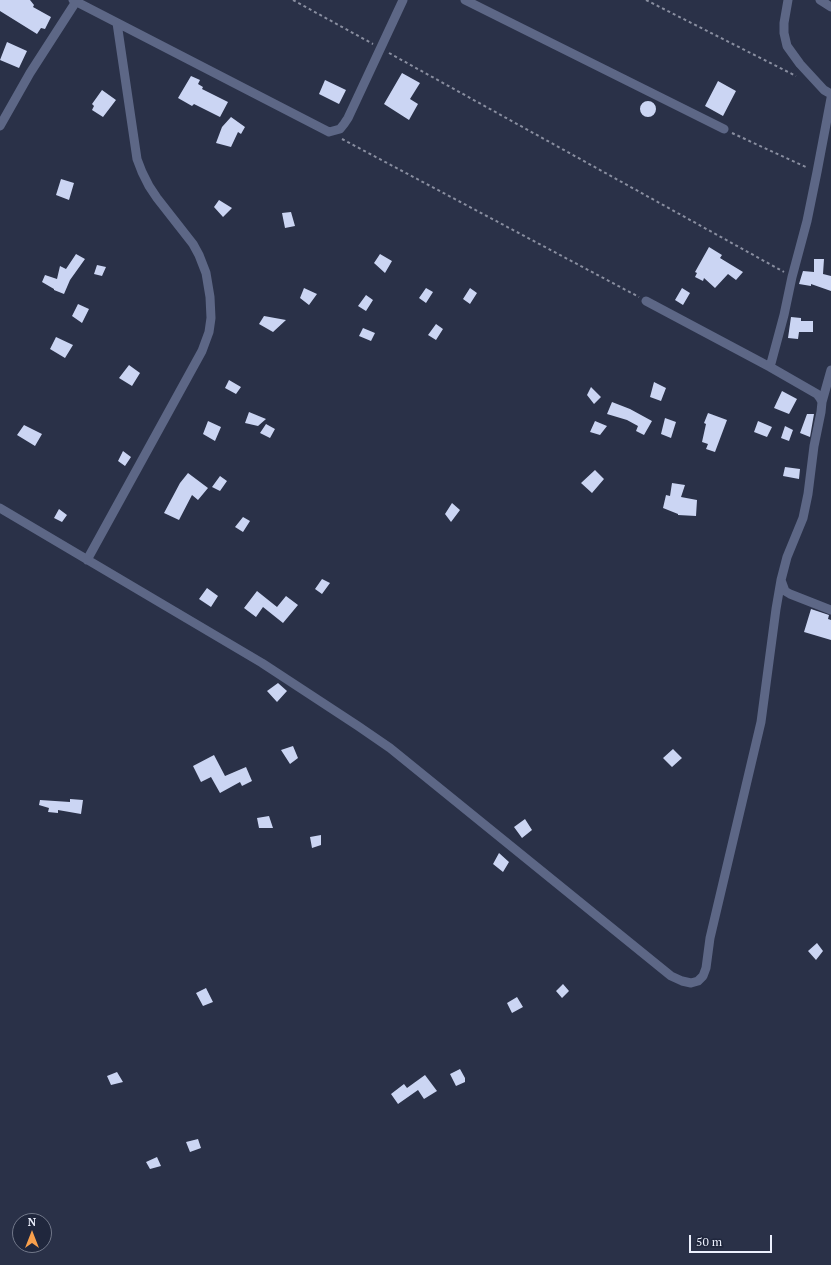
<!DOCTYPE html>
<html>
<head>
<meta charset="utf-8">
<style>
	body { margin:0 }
	#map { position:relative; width:831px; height:1265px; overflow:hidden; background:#2a3148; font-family:"PT Serif",serif }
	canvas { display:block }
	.north { position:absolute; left:12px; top:1213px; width:40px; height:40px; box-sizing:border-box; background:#20273d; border:1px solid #72788a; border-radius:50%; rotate:0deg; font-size:11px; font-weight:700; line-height:16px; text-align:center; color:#edf1fe }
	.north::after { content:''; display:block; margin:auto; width:14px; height:18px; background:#f9a04c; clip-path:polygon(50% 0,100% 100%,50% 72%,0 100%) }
	.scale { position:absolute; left:689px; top:1235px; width:83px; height:18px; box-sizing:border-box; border:2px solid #edf1fe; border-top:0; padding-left:5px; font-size:12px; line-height:14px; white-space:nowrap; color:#edf1fe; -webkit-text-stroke:3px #20273d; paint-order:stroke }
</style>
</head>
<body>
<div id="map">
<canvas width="831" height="1265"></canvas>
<div class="north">N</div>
<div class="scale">50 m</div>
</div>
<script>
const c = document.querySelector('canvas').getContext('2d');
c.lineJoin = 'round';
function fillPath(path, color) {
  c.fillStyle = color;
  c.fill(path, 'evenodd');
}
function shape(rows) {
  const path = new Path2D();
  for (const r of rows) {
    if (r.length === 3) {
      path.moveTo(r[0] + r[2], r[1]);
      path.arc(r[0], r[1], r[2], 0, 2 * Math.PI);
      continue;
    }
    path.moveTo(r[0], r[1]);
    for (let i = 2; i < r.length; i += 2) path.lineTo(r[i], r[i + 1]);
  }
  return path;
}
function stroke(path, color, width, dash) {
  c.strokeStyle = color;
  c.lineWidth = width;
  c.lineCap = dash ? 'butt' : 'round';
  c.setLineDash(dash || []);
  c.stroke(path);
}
fillPath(shape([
	[0,0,30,0,34,5,33,7,51,17,45,29,41,28,37,34,0,11],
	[7,42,27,51,19,68,0,60],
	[402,73,420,83,410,99,418,104,409,120,384,104],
	[191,76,200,80,198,84,203,87,202,89,228,102,220,117,194,104,192,106,178,98],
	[325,80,346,90,339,104,319,94],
	[718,81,736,91,723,116,705,106],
	[102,90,116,100,103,117,92,110,94,106,92,104],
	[648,109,8],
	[231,117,245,127,241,134,238,132,231,147,216,143,222,127],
	[61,179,74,183,69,200,56,195],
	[219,200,232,208,223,217,214,207],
	[291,212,295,226,285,228,282,213],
	[709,247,722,255,720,258,743,272,736,280,728,274,715,288,704,278,703,281,695,277,697,273,695,272],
	[76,254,85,259,70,280,64,294,54,290,54,289,42,282,45,275,57,279,60,266,66,269],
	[380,254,392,261,385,273,374,263],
	[814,259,824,259,823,274,831,276,831,291,811,284,811,286,799,284,803,271,814,272],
	[97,265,106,267,102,276,94,274],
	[304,288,317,294,309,305,300,298],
	[426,288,433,292,426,303,419,298],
	[470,288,477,293,470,304,463,299],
	[682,288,690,293,683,305,675,300],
	[366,295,373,300,366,311,358,306],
	[78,304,89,309,82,323,72,316],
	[264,316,286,320,273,332,259,324],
	[791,317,801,318,801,321,813,321,813,332,799,332,798,339,788,338],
	[436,324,443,329,436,340,428,335],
	[363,328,375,333,371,341,359,336],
	[56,337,73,345,65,358,50,349],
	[129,365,140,373,132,386,119,378],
	[229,380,241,387,236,394,225,388],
	[654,382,666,388,661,401,650,397],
	[591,387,601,397,594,404,587,395],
	[782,391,797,399,789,414,774,408],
	[612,402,630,409,652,421,644,435,636,431,638,426,627,420,607,414],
	[249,412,266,419,258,426,245,423],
	[708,413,727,420,715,452,706,449,708,444,702,442,706,424,704,423],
	[807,414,814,414,810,437,800,433],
	[665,418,676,422,671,438,661,434],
	[208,421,221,427,215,441,203,434],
	[595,421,607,426,600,435,590,432],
	[758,421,772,427,767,437,754,432],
	[266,424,275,429,270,438,260,433],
	[24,425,42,434,35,446,17,435],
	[785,426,793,430,789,441,781,438],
	[123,451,131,457,125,466,118,461],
	[785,467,800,469,799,479,783,476],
	[595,470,604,479,592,493,581,483],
	[188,473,208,488,198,500,192,495,179,520,164,513,180,483],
	[220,476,227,481,220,491,212,487],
	[672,483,685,485,681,497,697,500,696,516,678,515,678,514,663,508,666,495,670,496],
	[452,503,460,510,451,522,445,514],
	[59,509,67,515,62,522,54,518],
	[243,517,250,521,243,532,235,527],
	[322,579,330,583,322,594,315,589],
	[207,588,218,596,211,607,199,599],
	[257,591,277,607,286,596,298,605,283,623,263,607,256,617,244,608],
	[811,609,829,615,828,619,831,620,831,640,804,632],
	[278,683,287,691,277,702,267,691],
	[293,746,298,758,290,764,281,750],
	[673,749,682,758,672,767,663,758],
	[214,755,225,776,246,767,252,781,242,786,240,782,220,793,211,777,201,782,193,766],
	[70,799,83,800,81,814,58,810,58,813,48,812,49,808,39,805,40,800,70,802],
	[269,816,273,828,259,828,257,818],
	[525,819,532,830,522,838,514,827],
	[321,835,321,845,312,848,310,837],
	[499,853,509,862,503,872,493,864],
	[817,943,823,951,816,960,808,951],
	[563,984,569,991,562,998,556,991],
	[206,988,213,1002,203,1006,196,993],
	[517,997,523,1007,512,1013,507,1003],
	[460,1069,465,1078,465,1082,456,1086,450,1074],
	[117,1072,123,1082,111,1085,107,1076],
	[425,1075,437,1091,424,1099,418,1090,398,1104,391,1094,404,1084,407,1088],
	[198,1139,201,1148,190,1152,186,1142],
	[157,1157,161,1166,150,1169,146,1162]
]), '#cbd5f3');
stroke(shape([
	[293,0,373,44],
	[646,0,796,76],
	[389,53,784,272],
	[732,133,808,168],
	[342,139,639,297]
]), '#898ea0', 2, [3, 3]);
stroke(shape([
	[73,0,329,132,340,129,344,124,348,118,403,0],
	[465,0,724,129],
	[788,0,784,23,784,33,787,46,800,64,824,90,831,94],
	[820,0,831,7],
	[0,126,30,73,77,0],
	[646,301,770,367,817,394,820,398,822,402,821,412,814,446,808,494,803,518,787,557,781,580,785,591,790,594,831,610],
	[770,367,784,315,792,277,807,221,817,172,831,98],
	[822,402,831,370],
	[0,508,262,663,358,726,390,748,671,976,682,981,691,983,698,981,703,976,706,968,710,938,761,722,776,609,781,580],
	[87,560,202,351,209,332,211,318,210,297,206,273,199,255,193,244,157,198,149,186,142,172,137,159,117,23]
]), '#5d6786', 9);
</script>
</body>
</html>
